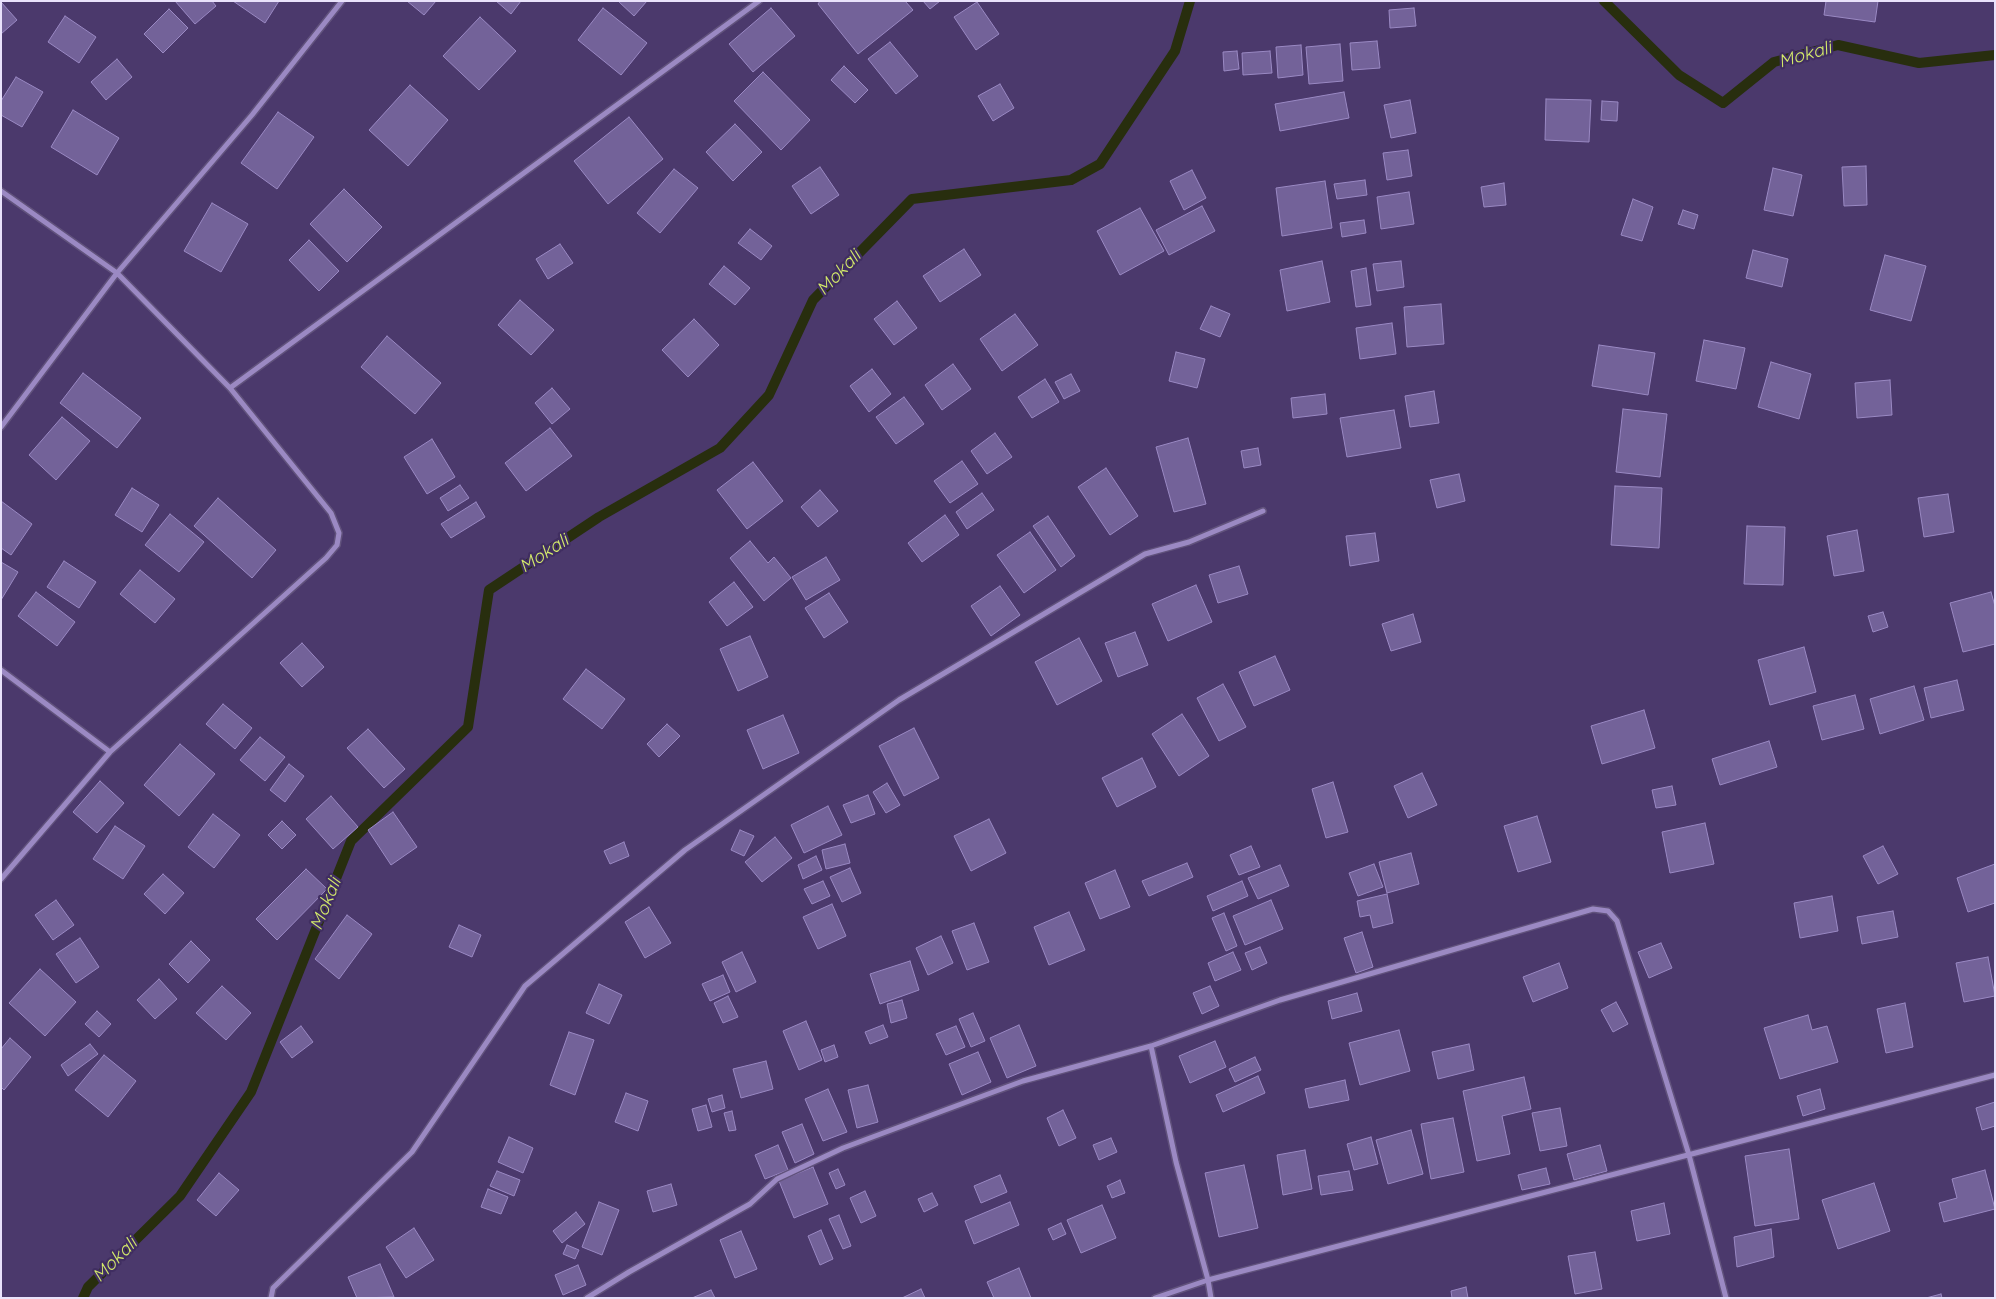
<!DOCTYPE html>
<html>
<head>
<meta charset="utf-8">
<style>
	body { margin:0 }
	#map { position:relative; width:1996px; height:1299px; overflow:hidden; background:#4b396c; font-family:Quicksand,sans-serif }
	canvas { display:block }
	.frame { position:absolute; inset:0; border:2px solid #e9e2fb; pointer-events:none }
</style>
</head>
<body>
<div id="map">
<canvas width="1996" height="1299"></canvas>
<div class="frame"></div>
</div>
<script>
const c = document.querySelector('canvas').getContext('2d');
c.lineJoin = 'round';
function shape(rows) {
  const path = new Path2D();
  for (const r of rows) {
    path.moveTo(r[0], r[1]);
    for (let i = 2; i < r.length; i += 2) path.lineTo(r[i], r[i + 1]);
  }
  return path;
}
function stroke(path, color, width, dash) {
  c.strokeStyle = color;
  c.lineWidth = width;
  c.lineCap = dash ? 'butt' : 'round';
  c.setLineDash(dash || []);
  c.stroke(path);
}
function fillPath(path, color) {
  c.fillStyle = color;
  c.fill(path, 'evenodd');
}
function drawText(font, color, halo, rows, align = 'center') {
  c.font = font + ' Quicksand,sans-serif';
  c.lineWidth = 4.5;
  c.setLineDash([]);
  c.textBaseline = 'middle';
  c.strokeStyle = halo;
  c.fillStyle = color;
  for (const [text, x, y, turn = 0] of rows) {
    c.save();
    c.translate(x, y);
    c.rotate((+turn || 0) * Math.PI / 180);
    c.textAlign = isNaN(turn) ? turn : align;
    if (halo) c.strokeText(text, 0, 0);
    c.fillText(text, 0, 0);
    c.restore();
  }
}
stroke(shape([
	[1604,1,1679,75,1723,103,1774,62,1838,45,1919,63,1995,55],
	[83,1298,88,1287,180,1196,251,1092,351,841,468,727,489,590,599,517,720,448,769,395,813,300,912,199,1071,180,1100,164,1175,51,1190,1]
]), '#282e0e', 10);
const building = shape([
	[175,1,212,1,216,6,195,24,175,1],
	[233,1,279,1,265,23,233,1],
	[407,1,436,1,424,15,407,1],
	[496,1,521,1,511,14,496,1],
	[618,1,647,1,634,16,618,1],
	[820,1,905,1,913,10,858,54,818,4,820,1],
	[923,1,940,1,930,9,923,1],
	[1826,1,1878,1,1875,22,1824,15,1826,1],
	[1,2,17,20,1,34,1,2],
	[977,2,999,34,976,50,954,17,977,2],
	[603,8,647,43,621,75,578,40,603,8],
	[771,8,795,36,753,72,729,44,771,8],
	[1414,8,1416,26,1390,28,1389,10,1414,8],
	[169,9,188,28,163,53,144,34,169,9],
	[65,16,96,37,79,63,48,42,65,16],
	[480,17,516,51,479,90,443,56,480,17],
	[1377,41,1380,68,1352,70,1350,43,1377,41],
	[890,42,918,76,896,94,868,59,890,42],
	[1340,44,1343,81,1309,84,1306,47,1340,44],
	[1301,45,1303,75,1278,78,1276,47,1301,45],
	[1237,51,1239,69,1224,71,1223,52,1237,51],
	[1270,51,1272,73,1243,75,1242,53,1270,51],
	[117,59,132,77,106,100,91,82,117,59],
	[844,66,868,90,855,103,831,80,844,66],
	[763,72,810,120,781,150,734,101,763,72],
	[16,77,43,92,22,127,1,115,1,101,16,77],
	[1000,84,1014,108,993,121,978,96,1000,84],
	[410,85,448,120,408,166,369,130,410,85],
	[1344,92,1349,118,1280,131,1275,104,1344,92],
	[1546,99,1591,100,1589,142,1545,140,1546,99],
	[1410,100,1416,133,1391,138,1384,105,1410,100],
	[1602,101,1618,102,1617,121,1601,120,1602,101],
	[73,110,119,138,97,175,51,147,73,110],
	[278,112,314,137,277,189,241,163,278,112],
	[629,117,663,159,608,204,574,161,629,117],
	[735,124,762,152,733,181,706,152,735,124],
	[1408,150,1412,176,1387,180,1383,153,1408,150],
	[1866,166,1867,205,1844,206,1842,167,1866,166],
	[820,167,839,195,811,214,792,186,820,167],
	[1773,168,1802,175,1793,216,1764,210,1773,168],
	[674,169,698,188,660,233,637,213,674,169],
	[1192,170,1206,198,1184,210,1170,181,1192,170],
	[1365,180,1367,195,1337,199,1334,184,1365,180],
	[1325,181,1332,228,1282,236,1276,188,1325,181],
	[1504,183,1506,205,1484,207,1481,187,1504,183],
	[344,189,382,227,347,262,310,224,344,189],
	[1409,192,1414,224,1381,229,1377,197,1409,192],
	[1633,199,1653,207,1642,241,1621,235,1633,199],
	[212,203,248,224,221,272,184,251,212,203],
	[1202,206,1215,231,1169,255,1156,230,1202,206],
	[1140,208,1164,251,1120,275,1097,231,1140,208],
	[1683,210,1698,215,1694,229,1678,224,1683,210],
	[1364,220,1366,233,1342,237,1340,223,1364,220],
	[750,229,772,246,761,260,738,243,750,229],
	[309,240,339,271,319,291,289,260,309,240],
	[560,244,573,263,548,279,536,259,560,244],
	[964,249,981,275,940,302,923,276,964,249],
	[1753,250,1788,259,1782,287,1746,278,1753,250],
	[1885,255,1926,266,1911,321,1870,310,1885,255],
	[1322,261,1330,302,1287,311,1280,270,1322,261],
	[1401,261,1404,287,1377,291,1373,264,1401,261],
	[724,266,750,288,735,305,709,284,724,266],
	[1366,268,1371,305,1356,307,1351,271,1366,268],
	[520,300,554,330,531,355,498,325,520,300],
	[897,301,917,328,894,345,874,319,897,301],
	[1441,304,1444,344,1407,347,1404,307,1441,304],
	[1211,306,1230,314,1220,337,1200,329,1211,306],
	[1015,314,1038,345,1002,371,980,339,1015,314],
	[694,319,719,345,688,377,662,350,694,319],
	[1392,323,1396,354,1360,359,1356,328,1392,323],
	[387,336,441,383,415,414,361,367,387,336],
	[1704,340,1745,348,1736,389,1696,381,1704,340],
	[1599,345,1655,353,1648,395,1592,386,1599,345],
	[1176,352,1205,359,1197,388,1169,381,1176,352],
	[1771,362,1811,374,1799,419,1758,407,1771,362],
	[953,364,971,389,942,410,925,385,953,364],
	[872,369,891,394,869,412,850,386,872,369],
	[83,373,141,418,117,448,60,403,83,373],
	[1071,374,1080,391,1064,399,1055,382,1071,374],
	[1045,379,1059,402,1032,418,1018,397,1045,379],
	[1890,380,1892,415,1857,418,1855,383,1890,380],
	[552,388,570,409,552,424,535,403,552,388],
	[1434,391,1439,423,1410,427,1405,396,1434,391],
	[1325,394,1327,414,1293,418,1291,398,1325,394],
	[904,397,924,424,896,444,876,417,904,397],
	[1623,409,1667,414,1660,477,1616,472,1623,409],
	[1394,410,1401,448,1347,457,1340,418,1394,410],
	[62,417,90,441,56,480,29,455,62,417],
	[550,428,572,456,526,491,505,463,550,428],
	[995,433,1012,457,987,474,971,451,995,433],
	[1188,438,1206,504,1174,512,1156,447,1188,438],
	[432,439,455,477,427,494,404,457,432,439],
	[1258,448,1261,465,1244,468,1241,451,1258,448],
	[962,461,978,484,950,503,934,481,962,461],
	[753,462,783,501,747,529,717,490,753,462],
	[1106,468,1138,516,1110,535,1078,487,1106,468],
	[1459,474,1465,501,1437,508,1430,480,1459,474],
	[460,485,469,498,448,511,440,498,460,485],
	[1615,486,1662,488,1659,548,1611,545,1615,486],
	[132,488,159,505,142,532,115,515,132,488],
	[820,490,838,511,818,527,801,507,820,490],
	[982,493,994,510,967,529,956,512,982,493],
	[1948,494,1954,532,1924,537,1918,498,1948,494],
	[218,498,276,550,252,578,194,526,218,498],
	[1,501,32,524,11,555,1,548,1,501],
	[476,502,485,517,451,538,441,524,476,502],
	[170,514,204,542,179,572,145,545,170,514],
	[945,515,959,535,922,562,908,543,945,515],
	[1048,516,1075,556,1061,567,1033,526,1048,516],
	[1747,526,1785,527,1783,585,1744,584,1747,526],
	[1857,530,1864,571,1834,576,1827,536,1857,530],
	[1030,532,1056,570,1024,593,997,555,1030,532],
	[1375,533,1379,561,1350,566,1346,536,1375,533],
	[750,541,768,563,774,557,791,578,764,601,730,558,750,541],
	[826,557,840,580,806,600,792,577,826,557],
	[64,561,96,582,79,608,47,587,64,561],
	[1,562,18,572,1,600,1,562],
	[1239,566,1248,594,1218,603,1209,575,1239,566],
	[140,570,175,599,155,623,120,594,140,570],
	[734,582,753,607,727,626,709,602,734,582],
	[1196,585,1212,622,1168,641,1152,604,1196,585],
	[1000,586,1020,615,991,636,971,606,1000,586],
	[36,592,75,622,57,646,18,616,36,592],
	[1991,592,1995,606,1995,644,1963,652,1950,603,1991,592],
	[829,593,848,622,824,638,805,608,829,593],
	[1883,612,1888,627,1873,632,1868,616,1883,612],
	[1413,614,1421,642,1391,651,1382,624,1413,614],
	[1135,632,1148,665,1118,677,1105,643,1135,632],
	[750,636,768,677,738,691,720,649,750,636],
	[1079,638,1102,681,1057,705,1035,662,1079,638],
	[302,643,324,667,302,687,280,663,302,643],
	[1804,647,1816,692,1770,705,1758,660,1804,647],
	[1275,656,1290,690,1254,706,1239,672,1275,656],
	[586,669,625,699,602,729,563,699,586,669],
	[1957,680,1964,710,1931,718,1924,688,1957,680],
	[1223,684,1246,727,1219,741,1197,698,1223,684],
	[1914,686,1924,720,1880,734,1870,699,1914,686],
	[1855,695,1864,729,1822,740,1813,706,1855,695],
	[223,704,252,728,235,749,206,724,223,704],
	[1644,710,1655,748,1602,764,1591,726,1644,710],
	[1182,714,1209,756,1179,776,1152,734,1182,714],
	[783,715,799,753,763,769,747,730,783,715],
	[667,724,680,736,659,757,647,744,667,724],
	[914,728,939,778,904,796,879,746,914,728],
	[368,729,405,769,384,788,347,748,368,729],
	[260,737,285,757,265,781,240,760,260,737],
	[1769,741,1777,767,1720,785,1712,759,1769,741],
	[180,744,215,774,179,816,144,785,180,744],
	[1142,758,1156,787,1117,807,1102,778,1142,758],
	[289,764,304,776,285,802,270,790,289,764],
	[1422,773,1437,805,1408,818,1394,786,1422,773],
	[100,781,124,803,97,833,73,812,100,781],
	[1333,782,1348,832,1326,838,1312,789,1333,782],
	[887,783,900,805,886,813,873,792,887,783],
	[1672,786,1676,805,1656,808,1652,790,1672,786],
	[868,795,875,814,851,823,843,805,868,795],
	[331,796,358,827,333,849,306,819,331,796],
	[828,806,842,835,804,853,791,825,828,806],
	[393,812,417,847,391,865,368,830,393,812],
	[213,814,240,835,214,868,188,847,213,814],
	[1537,816,1551,862,1518,872,1504,826,1537,816],
	[989,819,1006,853,971,871,954,836,989,819],
	[282,821,296,835,282,849,268,835,282,821],
	[1705,823,1714,864,1670,873,1662,832,1705,823],
	[115,826,145,846,123,879,93,859,115,826],
	[740,830,754,836,744,856,731,850,740,830],
	[775,837,792,858,762,882,745,862,775,837],
	[624,842,629,856,610,864,604,851,624,842],
	[845,844,850,863,826,869,822,850,845,844],
	[1251,846,1260,867,1239,875,1230,855,1251,846],
	[1883,846,1898,874,1878,884,1863,856,1883,846],
	[1411,853,1419,884,1387,893,1379,862,1411,853],
	[816,856,822,870,803,879,798,865,816,856],
	[1187,863,1193,877,1149,896,1142,881,1187,863],
	[1374,864,1383,887,1358,896,1349,873,1374,864],
	[1995,864,1995,903,1968,912,1957,878,1995,864],
	[1280,865,1289,886,1258,899,1248,878,1280,865],
	[850,868,861,893,842,902,830,877,850,868],
	[306,869,327,889,277,940,256,919,306,869],
	[1115,870,1130,907,1100,919,1085,883,1115,870],
	[163,874,184,893,165,914,144,894,163,874],
	[823,881,830,896,812,904,804,889,823,881],
	[1242,881,1248,896,1213,911,1207,896,1242,881],
	[1387,894,1393,923,1373,928,1370,915,1360,917,1357,901,1387,894],
	[1832,896,1838,931,1800,938,1794,903,1832,896],
	[56,900,74,925,53,940,35,915,56,900],
	[1271,900,1283,929,1245,945,1233,916,1271,900],
	[832,904,846,936,818,949,803,917,832,904],
	[649,907,671,943,645,958,625,922,649,907],
	[1893,911,1898,937,1862,944,1857,917,1893,911],
	[1069,912,1085,950,1049,965,1034,927,1069,912],
	[1224,913,1237,946,1226,951,1212,918,1224,913],
	[347,915,372,934,339,979,315,959,347,915],
	[974,923,989,962,967,970,952,931,974,923],
	[459,925,481,935,472,957,449,947,459,925],
	[1362,932,1373,967,1356,973,1344,938,1362,932],
	[941,936,953,963,928,975,916,948,941,936],
	[80,938,99,967,76,983,56,954,80,938],
	[191,941,210,960,188,983,169,964,191,941],
	[1661,943,1672,968,1649,978,1638,952,1661,943],
	[1260,947,1267,963,1252,970,1245,953,1260,947],
	[742,952,756,982,736,992,722,962,742,952],
	[1233,952,1241,970,1215,981,1208,963,1233,952],
	[1988,957,1995,996,1964,1002,1956,963,1988,957],
	[910,961,919,990,880,1004,870,974,910,961],
	[1559,963,1568,988,1533,1002,1523,977,1559,963],
	[40,969,76,1002,45,1036,9,1003,40,969],
	[723,975,730,992,710,1001,702,984,723,975],
	[159,979,177,999,155,1019,137,1000,159,979],
	[599,984,622,995,609,1024,586,1013,599,984],
	[222,986,251,1013,226,1040,196,1013,222,986],
	[1210,986,1219,1006,1202,1014,1193,993,1210,986],
	[1357,993,1362,1011,1332,1019,1328,1001,1357,993],
	[728,996,738,1017,723,1023,714,1003,728,996],
	[902,1000,907,1018,891,1023,887,1004,902,1000],
	[1616,1002,1628,1024,1613,1032,1601,1010,1616,1002],
	[1905,1003,1913,1047,1886,1053,1877,1009,1905,1003],
	[97,1011,111,1024,99,1037,85,1024,97,1011],
	[973,1013,985,1041,971,1047,959,1019,973,1013],
	[1808,1015,1812,1030,1827,1026,1838,1062,1780,1079,1764,1028,1808,1015],
	[806,1021,822,1060,799,1070,783,1031,806,1021],
	[883,1025,888,1037,870,1044,865,1032,883,1025],
	[1019,1025,1036,1066,1007,1078,990,1038,1019,1025],
	[301,1026,313,1042,292,1058,280,1042,301,1026],
	[956,1026,965,1047,946,1055,936,1034,956,1026],
	[1399,1030,1410,1071,1360,1085,1349,1043,1399,1030],
	[569,1032,594,1040,575,1095,550,1085,569,1032],
	[10,1038,31,1057,4,1090,1,1087,1,1049,10,1038],
	[1215,1041,1226,1067,1190,1083,1179,1056,1215,1041],
	[90,1044,98,1054,68,1076,61,1065,90,1044],
	[1469,1044,1474,1070,1438,1079,1432,1052,1469,1044],
	[834,1045,838,1057,825,1062,821,1050,834,1045],
	[978,1052,991,1082,962,1095,949,1064,978,1052],
	[104,1055,136,1081,108,1117,75,1090,104,1055],
	[1255,1057,1261,1070,1235,1082,1229,1069,1255,1057],
	[766,1061,773,1089,741,1098,733,1069,766,1061],
	[1258,1076,1265,1093,1223,1112,1216,1095,1258,1076],
	[1524,1077,1531,1109,1502,1116,1510,1154,1477,1161,1463,1091,1524,1077],
	[1345,1080,1349,1100,1309,1108,1305,1089,1345,1080],
	[868,1085,878,1122,857,1128,848,1090,868,1085],
	[828,1089,847,1132,823,1141,805,1099,828,1089],
	[1820,1089,1825,1109,1803,1116,1797,1096,1820,1089],
	[626,1093,648,1101,638,1131,615,1122,626,1093],
	[722,1095,725,1108,712,1112,708,1099,722,1095],
	[1995,1102,1995,1126,1982,1130,1976,1108,1995,1102],
	[706,1105,712,1127,698,1131,692,1109,706,1105],
	[1560,1108,1567,1146,1540,1151,1532,1113,1560,1108],
	[1063,1110,1076,1138,1059,1146,1047,1118,1063,1110],
	[732,1111,736,1130,729,1131,724,1113,732,1111],
	[1453,1118,1464,1172,1431,1179,1421,1124,1453,1118],
	[802,1124,814,1154,795,1163,782,1132,802,1124],
	[1411,1130,1423,1174,1388,1184,1376,1140,1411,1130],
	[509,1137,533,1148,523,1173,498,1162,509,1137],
	[1371,1137,1378,1164,1354,1170,1347,1144,1371,1137],
	[1111,1138,1117,1152,1099,1160,1093,1145,1111,1138],
	[778,1145,788,1170,765,1179,755,1155,778,1145],
	[1600,1145,1607,1171,1574,1180,1567,1154,1600,1145],
	[1789,1149,1799,1219,1755,1226,1745,1156,1789,1149],
	[1305,1150,1312,1189,1283,1195,1277,1155,1305,1150],
	[1244,1165,1258,1228,1219,1237,1205,1173,1244,1165],
	[813,1167,828,1204,794,1218,779,1181,813,1167],
	[1546,1168,1550,1184,1522,1190,1518,1175,1546,1168],
	[838,1169,845,1185,836,1189,829,1173,838,1169],
	[1985,1170,1995,1209,1944,1222,1939,1203,1957,1198,1952,1179,1985,1170],
	[497,1171,520,1180,514,1196,490,1186,497,1171],
	[1349,1171,1353,1190,1321,1195,1318,1176,1349,1171],
	[219,1173,239,1190,216,1216,197,1200,219,1173],
	[1000,1175,1007,1192,981,1203,974,1186,1000,1175],
	[1120,1180,1125,1193,1112,1198,1107,1186,1120,1180],
	[1874,1183,1890,1231,1838,1249,1822,1200,1874,1183],
	[671,1184,677,1205,653,1212,647,1191,671,1184],
	[488,1189,508,1197,501,1214,481,1207,488,1189],
	[865,1191,876,1216,861,1223,850,1198,865,1191],
	[932,1193,938,1205,924,1212,918,1199,932,1193],
	[599,1202,619,1210,602,1255,582,1247,599,1202],
	[1010,1202,1019,1225,974,1244,965,1221,1010,1202],
	[1664,1203,1670,1234,1637,1241,1631,1211,1664,1203],
	[1102,1205,1116,1238,1081,1253,1067,1220,1102,1205],
	[576,1212,585,1224,562,1243,553,1231,576,1212],
	[839,1215,851,1246,843,1249,829,1219,839,1215],
	[1061,1223,1066,1234,1053,1240,1048,1229,1061,1223],
	[414,1228,434,1260,406,1278,386,1247,414,1228],
	[1771,1229,1774,1257,1737,1267,1734,1237,1771,1229],
	[821,1230,833,1259,820,1265,808,1236,821,1230],
	[741,1231,757,1269,735,1278,720,1240,741,1231],
	[567,1245,579,1250,575,1259,563,1254,567,1245],
	[1595,1252,1602,1289,1575,1294,1568,1256,1595,1252],
	[380,1264,394,1297,357,1298,348,1277,380,1264],
	[578,1265,586,1285,563,1295,555,1275,578,1265],
	[1019,1268,1031,1298,994,1298,987,1282,1019,1268],
	[1466,1287,1468,1298,1452,1298,1451,1291,1466,1287],
	[921,1289,925,1298,902,1298,921,1289],
	[711,1290,715,1298,692,1298,711,1290],
	[1941,1294,1942,1298,1926,1298,1941,1294]
]);
fillPath(building, '#736299');
stroke(building, '#9a89c3', 1);
const street = shape([
	[1,191,117,273,230,388,331,513,339,533,337,545,326,558,110,752,1,879],
	[230,388,759,1],
	[1,427,117,273,252,115,342,1],
	[1,670,110,752],
	[1151,1046,1176,1162,1208,1280,1211,1298],
	[271,1298,273,1288,412,1152,525,986,685,850,899,700,1145,554,1189,542,1263,511],
	[587,1298,629,1272,750,1204,777,1179,843,1148,1023,1081,1151,1046,1280,1000,1593,909,1608,911,1617,921,1689,1155,1726,1298],
	[1155,1298,1208,1280,1995,1075]
]);
stroke(street, '#61527c', 8);
stroke(street, '#9b89c3', 5);
drawText('italic 18px', '#d5ec6a', '#402e61', [
	["Mokali",1805,55,-16],
	["Mokali",839,273,-46],
	["Mokali",544,554,-33],
	["Mokali",326,904,-68],
	["Mokali",115,1260,-45]
]);
</script>
</body>
</html>
